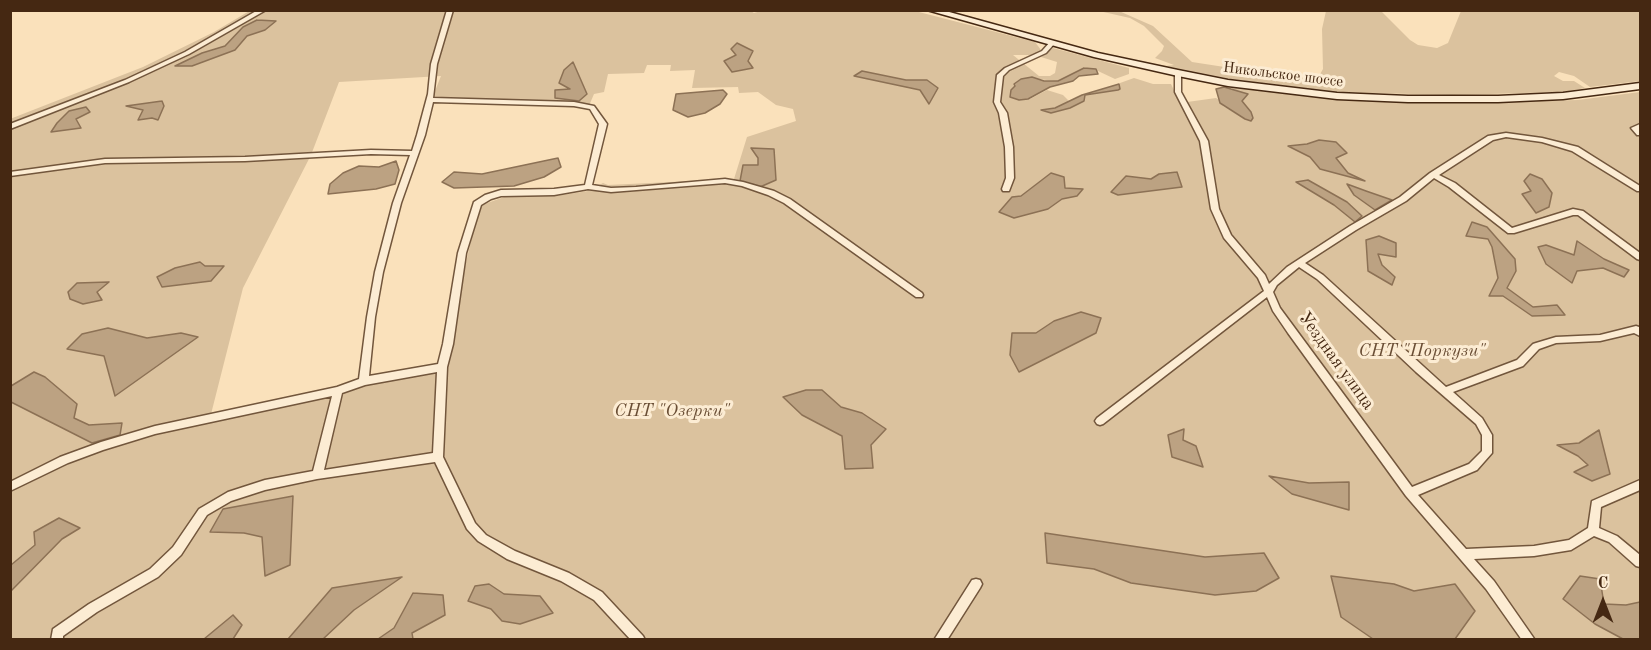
<!DOCTYPE html>
<html>
<head>
<meta charset="utf-8">
<style>
	body { margin:0 }
	#map { position:relative; width:1651px; height:650px; overflow:hidden; background:#fae1bb; font-family:"Old Standard TT",serif }
	canvas { display:block }
	.frame { position:absolute; inset:0; border:12px solid #452812; pointer-events:none }
	.north { position:absolute; left:1573px; top:572px; width:60px; height:60px; -webkit-text-stroke:4px #fcecd3; paint-order:stroke; rotate:0deg; font-size:16px; font-weight:700; line-height:24px; text-align:center; color:#452812 }
	.north::after { content:''; display:block; margin:auto; width:21px; height:27px; background:#452812; clip-path:polygon(50% 0,100% 100%,50% 72%,0 100%) }
</style>
</head>
<body>
<div id="map">
<canvas width="1651" height="650"></canvas>
<div class="frame"></div>
<div class="north">С</div>
</div>
<script>
const c = document.querySelector('canvas').getContext('2d');
c.lineJoin = 'round';
function fillPath(path, color) {
  c.fillStyle = color;
  c.fill(path, 'evenodd');
}
function shape(rows) {
  const path = new Path2D();
  for (const r of rows) {
    path.moveTo(r[0], r[1]);
    for (let i = 2; i < r.length; i += 2) path.lineTo(r[i], r[i + 1]);
  }
  return path;
}
function stroke(path, color, width, dash) {
  c.strokeStyle = color;
  c.lineWidth = width;
  c.lineCap = dash ? 'butt' : 'round';
  c.setLineDash(dash || []);
  c.stroke(path);
}
function drawText(font, color, halo, rows, align = 'center') {
  c.font = font + ' "Old Standard TT",serif';
  c.lineWidth = 6;
  c.setLineDash([]);
  c.textBaseline = 'middle';
  c.strokeStyle = halo;
  c.fillStyle = color;
  for (const [text, x, y, turn = 0] of rows) {
    c.save();
    c.translate(x, y);
    c.rotate((+turn || 0) * Math.PI / 180);
    c.textAlign = isNaN(turn) ? turn : align;
    if (halo) c.strokeText(text, 0, 0);
    c.fillText(text, 0, 0);
    c.restore();
  }
}
fillPath(shape([
	[251,10,749,10,754,13,764,10,915,11,1035,42,1041,50,1034,55,1013,55,1039,76,1050,76,1055,73,1057,62,1041,57,1053,48,1129,68,1129,74,1115,79,1098,71,1084,68,1058,81,1026,78,1021,79,1011,90,1010,96,1019,100,1030,99,1047,90,1063,95,1069,101,1055,108,1049,108,1051,113,1070,108,1085,95,1120,89,1120,83,1134,78,1153,84,1171,84,1180,103,1216,98,1221,101,1223,106,1240,116,1251,115,1241,101,1247,94,1232,90,1232,87,1340,100,1453,103,1578,100,1640,92,1640,639,11,639,10,119,143,67,214,32],
	[647,65,671,65,670,71,695,70,692,88,738,87,739,93,758,92,776,105,793,109,796,121,747,137,734,179,608,185,603,183,588,191,556,196,507,196,479,206,442,367,209,422,243,288,311,155,339,82,441,76,431,101,588,108,594,94,604,92,608,74,644,73],
	[1099,11,1119,11,1153,26,1192,62,1296,78,1319,76,1323,69,1322,29,1326,11,1381,11,1410,40,1418,45,1437,48,1448,43,1461,11,1640,11,1640,81,1590,87,1574,76,1559,72,1554,76,1563,81,1574,81,1585,88,1563,92,1452,95,1334,92,1231,79,1166,66,1174,65,1155,58,1162,51,1164,46,1144,26,1130,18]
]), '#dbc29e');
const water = shape([
	[257,20,276,21,265,30,247,36,235,50,192,66,175,66,202,53,225,46,243,27,257,20],
	[737,43,753,51,748,61,753,68,732,72,724,61,736,55,731,49,737,43],
	[573,62,587,94,579,101,555,98,555,90,570,89,559,83,564,70,573,62],
	[1084,68,1096,69,1098,74,1079,76,1073,81,1050,87,1028,99,1019,100,1010,97,1011,90,1015,86,1014,84,1021,79,1032,77,1044,81,1058,81,1084,68],
	[862,71,906,80,927,80,938,88,929,104,920,90,854,76,862,71],
	[1119,84,1120,89,1118,90,1085,95,1084,101,1070,108,1051,113,1041,110,1055,108,1082,95,1119,84],
	[1224,87,1248,94,1242,101,1251,112,1253,118,1251,121,1245,119,1220,103,1216,89,1224,87],
	[723,90,727,94,720,104,705,113,688,117,673,110,676,94,723,90],
	[162,101,164,106,158,120,152,118,138,120,143,110,126,106,162,101],
	[86,107,90,112,76,119,81,128,51,132,57,123,69,111,86,107],
	[1319,140,1336,142,1347,153,1336,158,1348,173,1365,181,1320,169,1310,157,1288,146,1307,144,1319,140],
	[751,148,774,149,776,180,760,187,740,181,743,165,758,165,758,158,751,148],
	[558,158,561,167,544,177,514,186,454,188,442,182,454,172,482,174,558,158],
	[396,161,399,170,395,184,376,189,328,194,330,184,343,173,359,166,379,167,396,161],
	[1177,172,1182,187,1118,195,1111,192,1126,176,1151,179,1159,174,1177,172],
	[1051,173,1064,177,1065,188,1083,189,1077,196,1062,199,1048,209,1014,218,999,212,1012,197,1021,196,1051,173],
	[1530,174,1542,179,1552,193,1549,207,1536,213,1522,194,1531,191,1524,181,1530,174],
	[1308,180,1347,202,1362,216,1355,222,1334,205,1296,182,1308,180],
	[1347,184,1366,191,1392,200,1375,210,1354,195,1347,184],
	[1472,222,1487,227,1515,259,1516,271,1507,288,1533,307,1557,305,1565,315,1532,316,1503,296,1489,296,1498,278,1492,247,1488,239,1466,236,1472,222],
	[1379,236,1396,243,1396,257,1378,254,1382,265,1395,277,1392,285,1368,271,1366,240,1379,236],
	[1577,241,1604,259,1629,270,1624,277,1603,268,1577,271,1572,283,1546,264,1538,247,1546,245,1574,255,1577,241],
	[200,262,205,266,224,266,211,281,162,287,157,277,175,268,200,262],
	[109,282,97,292,102,300,83,304,70,299,68,292,77,283,109,282],
	[1081,312,1101,318,1096,333,1019,372,1010,355,1012,333,1036,333,1054,321,1081,312],
	[108,328,147,338,181,333,198,337,115,396,104,356,67,349,82,334,108,328],
	[34,372,45,377,77,404,74,418,89,425,122,423,120,435,92,443,11,402,11,386,34,372],
	[806,390,822,390,841,407,862,413,886,429,871,445,873,468,845,469,842,436,802,415,783,397,806,390],
	[1184,429,1183,440,1196,446,1203,467,1172,457,1168,435,1184,429],
	[1599,430,1610,474,1592,481,1574,472,1588,465,1578,456,1557,445,1579,443,1599,430],
	[1269,476,1309,483,1349,482,1349,510,1292,494,1269,476],
	[293,496,290,565,265,576,262,537,244,533,210,532,223,509,293,496],
	[59,518,80,528,62,539,11,591,11,565,35,545,34,532,59,518],
	[1045,533,1205,557,1264,553,1279,578,1256,591,1215,595,1131,583,1094,569,1047,563,1045,533],
	[1331,576,1394,584,1414,591,1455,584,1475,611,1455,639,1373,639,1341,617,1331,576],
	[1580,576,1600,579,1604,604,1626,605,1640,602,1640,639,1623,639,1595,624,1563,599,1580,576],
	[402,577,354,610,323,639,288,639,332,588,402,577],
	[489,584,504,594,540,596,553,613,520,624,502,621,491,609,468,601,475,586,489,584],
	[413,593,443,595,445,615,412,633,413,639,378,639,394,628,413,593],
	[233,615,242,625,233,639,204,639,233,615]
]);
fillPath(water, '#bca282');
stroke(water, '#8c7155', 1.5);
const street = shape([
	[258,10,266,10,189,54,129,82,10,129,10,124,125,80,185,52,258,10],
	[447,10,453,10,437,64,433,98,574,102,594,106,607,124,592,185,611,188,636,187,725,179,743,182,774,191,790,199,922,293,923,295,922,297,916,297,784,203,768,195,742,186,725,183,611,192,588,189,554,195,501,196,491,199,481,205,466,253,453,344,447,367,443,457,475,523,486,535,515,551,569,573,602,592,643,636,645,640,631,640,594,600,561,581,507,559,478,541,467,529,435,462,317,479,265,490,231,501,207,515,181,555,158,577,97,612,63,636,63,640,51,640,53,629,89,604,150,569,173,547,199,509,228,492,265,480,313,471,332,396,155,434,103,450,68,463,10,491,10,482,60,457,101,442,155,426,337,387,359,379,367,317,375,272,393,203,410,155,371,154,245,161,105,163,10,176,10,172,105,159,245,157,371,150,412,151,417,135,428,94,431,64,447,10],
	[433,102,574,106,590,109,599,124,585,185,554,189,501,190,485,195,474,202,458,253,443,344,438,364,369,376,375,317,383,272,401,203,425,135,433,102],
	[437,372,433,453,324,470,342,393,365,385,437,372],
	[1052,41,1055,43,1046,53,1009,70,1003,76,1000,102,1007,113,1013,147,1014,178,1009,191,1003,191,1002,189,1006,178,1005,147,999,113,994,102,997,75,1005,68,1042,51,1050,42,1052,41],
	[1178,71,1181,73,1181,92,1208,141,1219,209,1231,235,1265,275,1269,284,1287,267,1350,226,1400,197,1430,173,1488,136,1506,133,1542,138,1578,147,1640,186,1640,191,1637,191,1572,151,1542,142,1506,137,1493,140,1439,175,1455,183,1512,228,1573,209,1583,211,1640,253,1640,260,1637,259,1578,215,1573,215,1514,233,1508,233,1449,187,1434,178,1406,201,1356,230,1305,263,1323,275,1446,387,1517,360,1533,344,1536,343,1556,337,1600,335,1636,326,1639,327,1640,328,1640,336,1634,333,1600,341,1556,343,1539,349,1523,366,1453,392,1482,418,1492,435,1492,453,1477,470,1418,495,1466,549,1534,546,1569,540,1588,528,1592,501,1640,480,1640,490,1601,507,1599,528,1617,536,1640,555,1640,567,1636,566,1609,542,1594,536,1571,550,1534,556,1474,559,1494,581,1535,640,1522,640,1486,589,1406,496,1288,333,1273,311,1267,297,1103,424,1100,425,1097,424,1095,421,1097,418,1264,291,1258,278,1224,238,1211,209,1200,141,1175,92,1175,73,1178,71],
	[1299,267,1317,279,1416,372,1476,424,1482,435,1482,451,1469,464,1412,487,1280,308,1273,292,1277,285,1299,267],
	[1640,124,1640,135,1637,135,1631,128,1640,124],
	[976,579,980,580,982,584,980,588,947,640,934,640,972,580,976,579]
]);
const secondary = shape([
	[927,10,942,10,1098,53,1178,70,1228,80,1337,93,1408,96,1498,96,1563,93,1640,83,1640,89,1563,99,1498,102,1408,102,1337,99,1228,86,1178,76,1094,57,927,10]
]);
stroke(street, '#72563c', 3);
stroke(secondary, '#452812', 3);
fillPath(street, '#fcecd3');
fillPath(secondary, '#fcecd3');
drawText('15px', '#452812', '#fcecd3', [
	["Никольское шоссе",1283,75,7]
]);
drawText('italic 18px', '#6a4e35', '#fcecd3', [
	["СНТ \"Поркузи\"",1422,351],
	["СНТ \"Озерки\"",672,411]
]);
drawText('18px', '#452812', '#fcecd3', [
	["Уездная улица",1336,361,54]
]);
</script>
</body>
</html>
